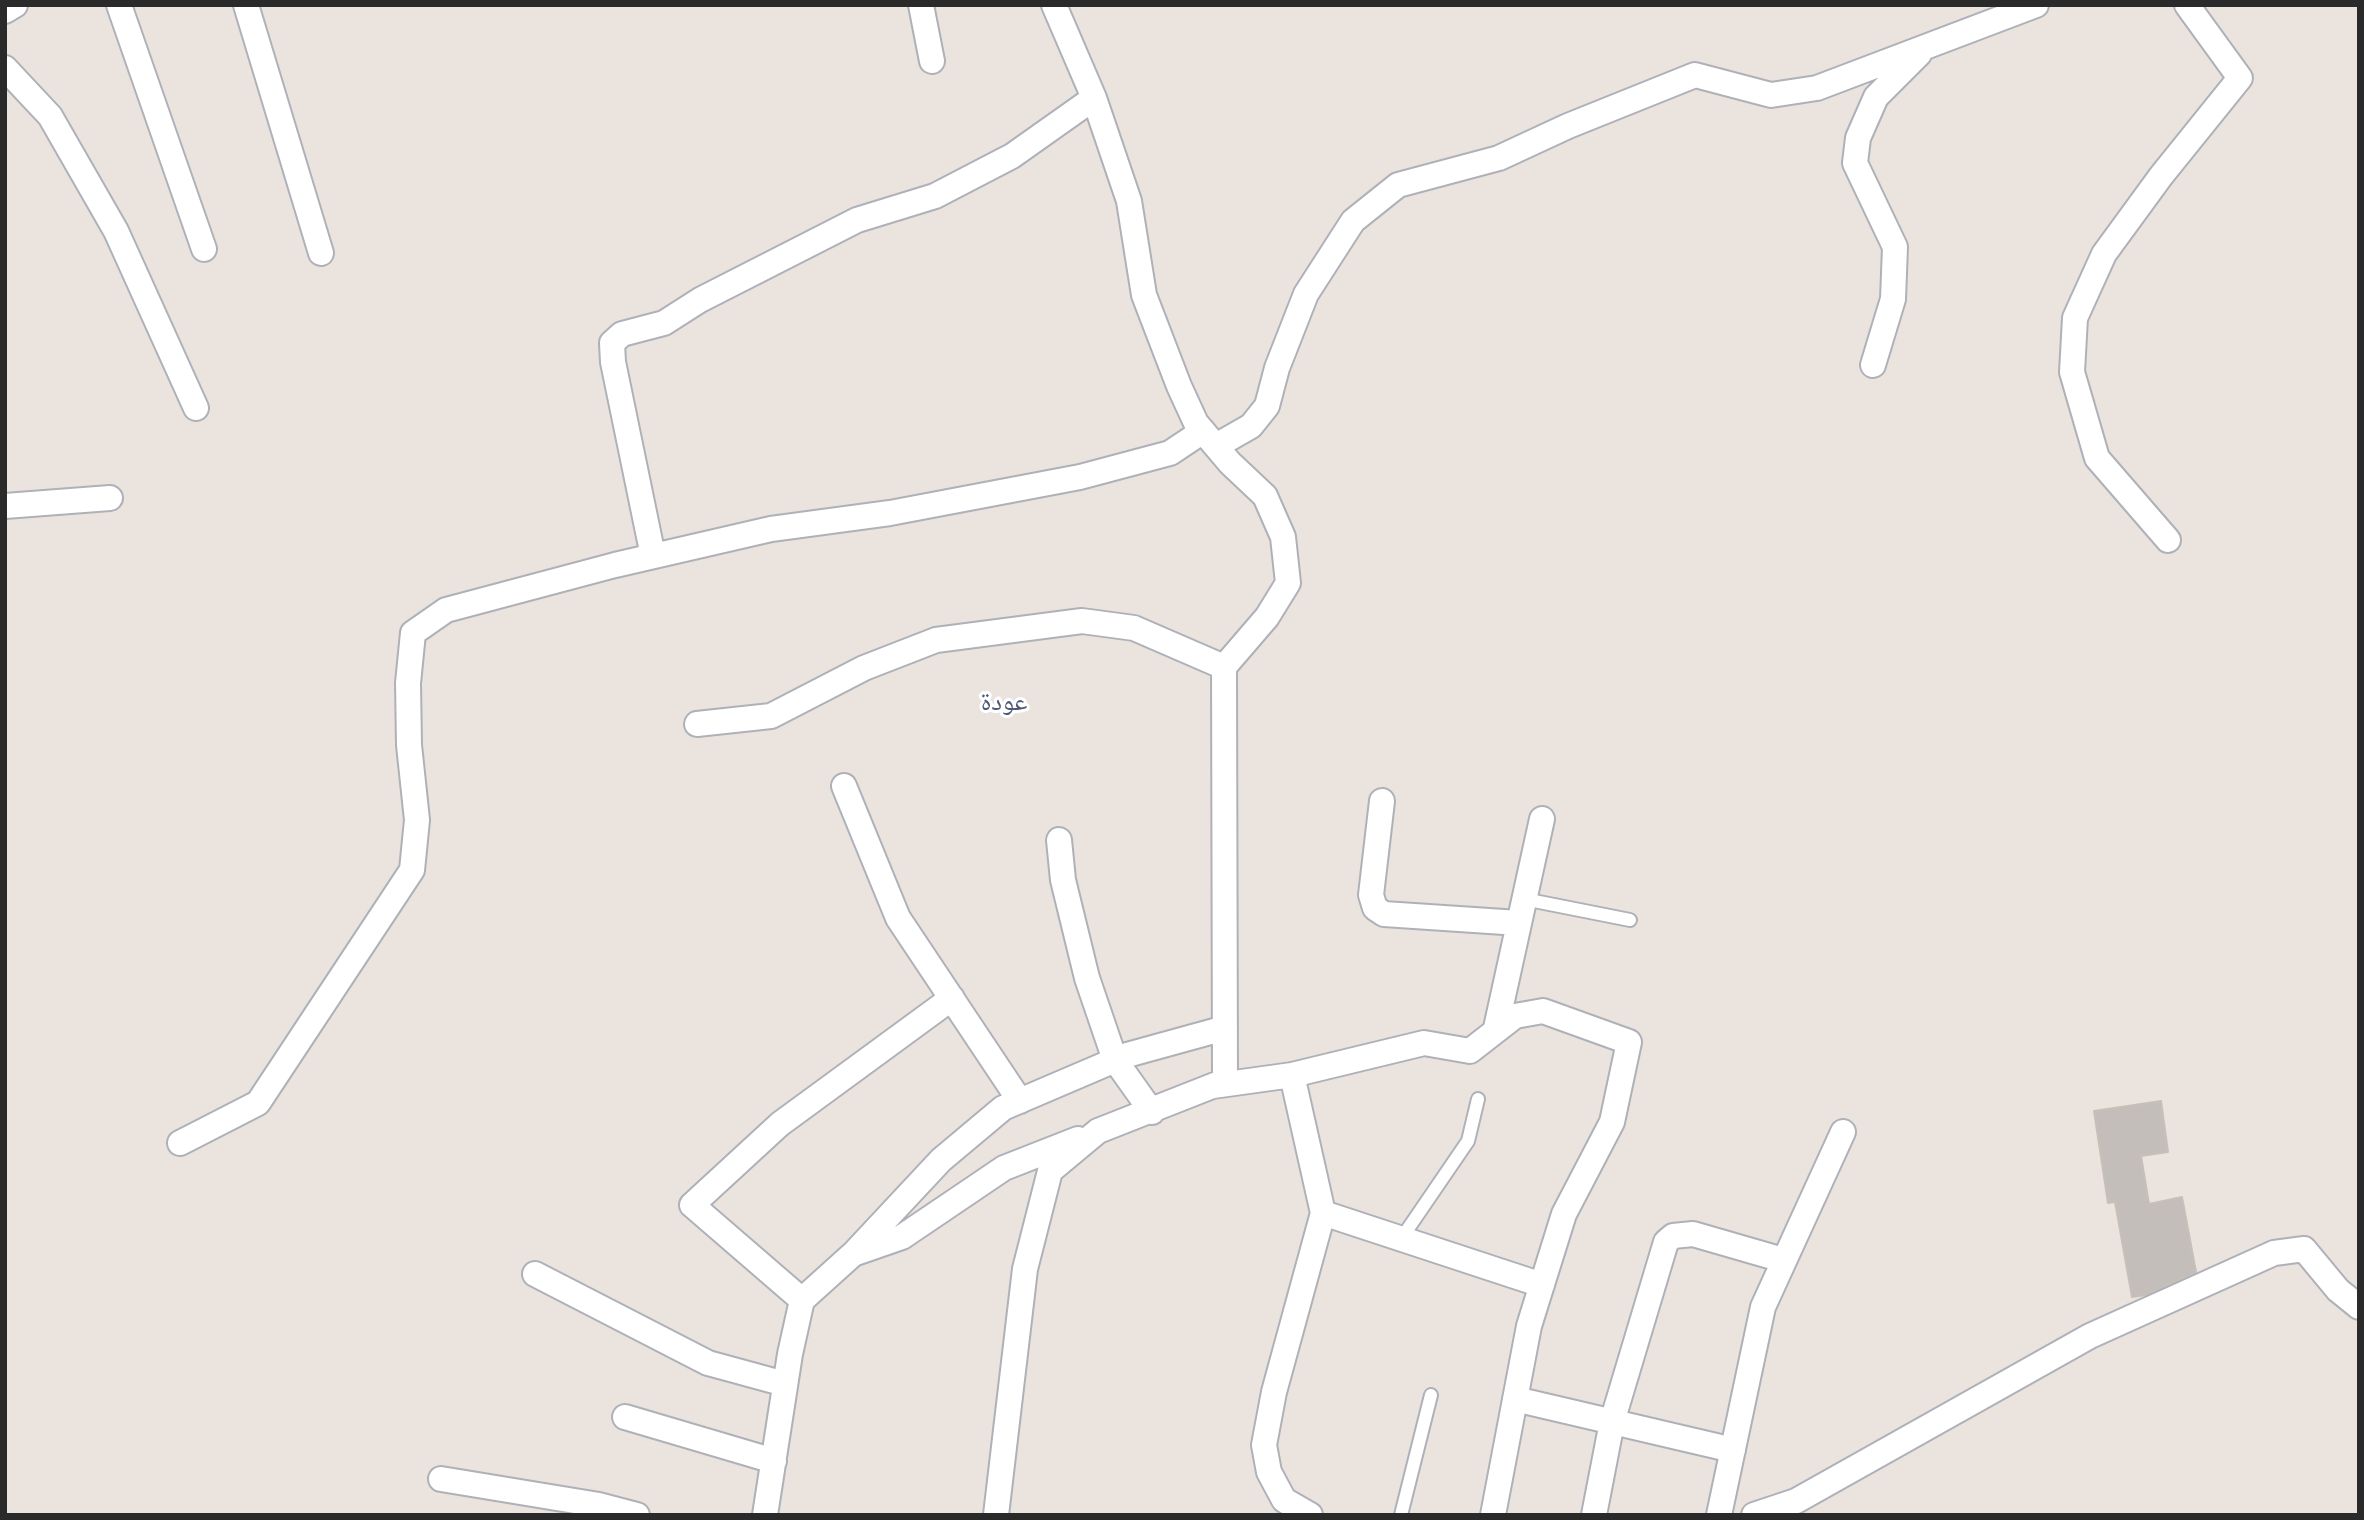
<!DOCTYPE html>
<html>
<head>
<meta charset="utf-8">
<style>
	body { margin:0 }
	#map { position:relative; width:2364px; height:1520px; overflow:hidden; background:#ebe4de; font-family:Signika,sans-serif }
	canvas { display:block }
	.frame { position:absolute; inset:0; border:7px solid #2a2a2a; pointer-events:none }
</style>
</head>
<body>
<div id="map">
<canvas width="2364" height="1520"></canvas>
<div class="frame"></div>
</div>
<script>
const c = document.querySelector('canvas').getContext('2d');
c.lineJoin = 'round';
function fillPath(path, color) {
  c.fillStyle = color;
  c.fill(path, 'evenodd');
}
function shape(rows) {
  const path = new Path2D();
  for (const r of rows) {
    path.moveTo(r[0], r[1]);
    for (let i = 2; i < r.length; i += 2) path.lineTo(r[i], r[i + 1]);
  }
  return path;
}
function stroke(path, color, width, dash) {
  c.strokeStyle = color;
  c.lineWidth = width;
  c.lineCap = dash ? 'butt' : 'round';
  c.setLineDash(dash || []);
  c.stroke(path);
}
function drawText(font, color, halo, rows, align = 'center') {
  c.font = font + ' Signika,"Noto Naskh Arabic",sans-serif';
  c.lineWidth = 6;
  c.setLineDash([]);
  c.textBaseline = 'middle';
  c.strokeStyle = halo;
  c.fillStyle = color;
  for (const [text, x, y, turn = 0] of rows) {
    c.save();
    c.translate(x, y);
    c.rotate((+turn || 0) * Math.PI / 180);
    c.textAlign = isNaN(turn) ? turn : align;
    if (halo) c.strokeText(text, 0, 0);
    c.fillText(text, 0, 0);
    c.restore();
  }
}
const building = shape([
	[2161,1101,2168,1152,2141,1156,2149,1204,2182,1197,2196,1272,2146,1295,2132,1297,2115,1202,2108,1203,2094,1111,2161,1101]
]);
fillPath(building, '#c3beba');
stroke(building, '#c6c0b8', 2);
const service = shape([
	[1524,899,1630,920],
	[1401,1239,1468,1141,1478,1099],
	[1401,1515,1431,1395]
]);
const minor = shape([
	[119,5,204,249],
	[246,5,321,253],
	[921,5,932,61],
	[5,11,15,5],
	[5,68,50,116,116,231,196,408],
	[1873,365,1893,299,1895,247,1855,163,1858,138,1876,97,1919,54],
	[1216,446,1251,426,1267,406,1277,368,1306,294,1353,221,1398,185,1499,158,1568,126,1695,75,1771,95,1817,88,2036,5],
	[5,506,110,498],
	[2168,540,2097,458,2072,372,2075,318,2104,254,2161,176,2240,78,2187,5],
	[653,556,613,362,612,343,622,334,664,323,700,300,857,220,935,196,1012,156,1094,98],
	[697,724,771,716,864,668,936,640,1082,621,1134,628,1224,667],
	[844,786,898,918,1020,1101],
	[1382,801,1371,895,1375,908,1384,914,1519,923],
	[1059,840,1063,880,1087,978,1115,1060,1152,1112],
	[1496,1028,1542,819],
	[1292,1075,1323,1213,1274,1392,1264,1445,1269,1472,1284,1500,1310,1515],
	[1213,1086,1292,1075,1424,1043,1470,1051,1515,1016,1543,1011,1629,1042,1612,1122,1564,1214,1529,1326,1493,1515],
	[180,1143,258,1103,412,870,417,820,409,745,408,683,413,633,446,610,615,565,771,529,890,513,1080,477,1170,453,1203,431],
	[1323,1213,1542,1285],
	[855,1252,941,1160,1003,1108,1127,1055,1225,1028],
	[535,1274,708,1363,785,1384],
	[802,1300,692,1205,780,1124,952,998],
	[1515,1399,1733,1450],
	[625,1417,774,1461],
	[441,1479,599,1505,637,1515],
	[765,1515,790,1354,802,1300,853,1254,902,1237,1004,1168,1078,1139],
	[996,1515,1025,1269,1050,1171,1098,1131,1225,1081,1224,667,1267,617,1288,583,1283,537,1265,496,1230,463,1196,423,1179,386,1144,295,1129,201,1094,98,1054,5],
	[1594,1515,1612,1422,1666,1242,1673,1236,1693,1234,1783,1260],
	[1719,1515,1763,1307,1843,1132],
	[1754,1515,1796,1501,2090,1336,2274,1253,2304,1249,2338,1290,2359,1307]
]);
stroke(service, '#afb1b9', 16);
stroke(minor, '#afb1b9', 28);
stroke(service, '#fff', 12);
stroke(minor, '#fff', 24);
drawText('26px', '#505976', '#fff', [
	["عودة",1004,703]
]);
</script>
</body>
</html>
